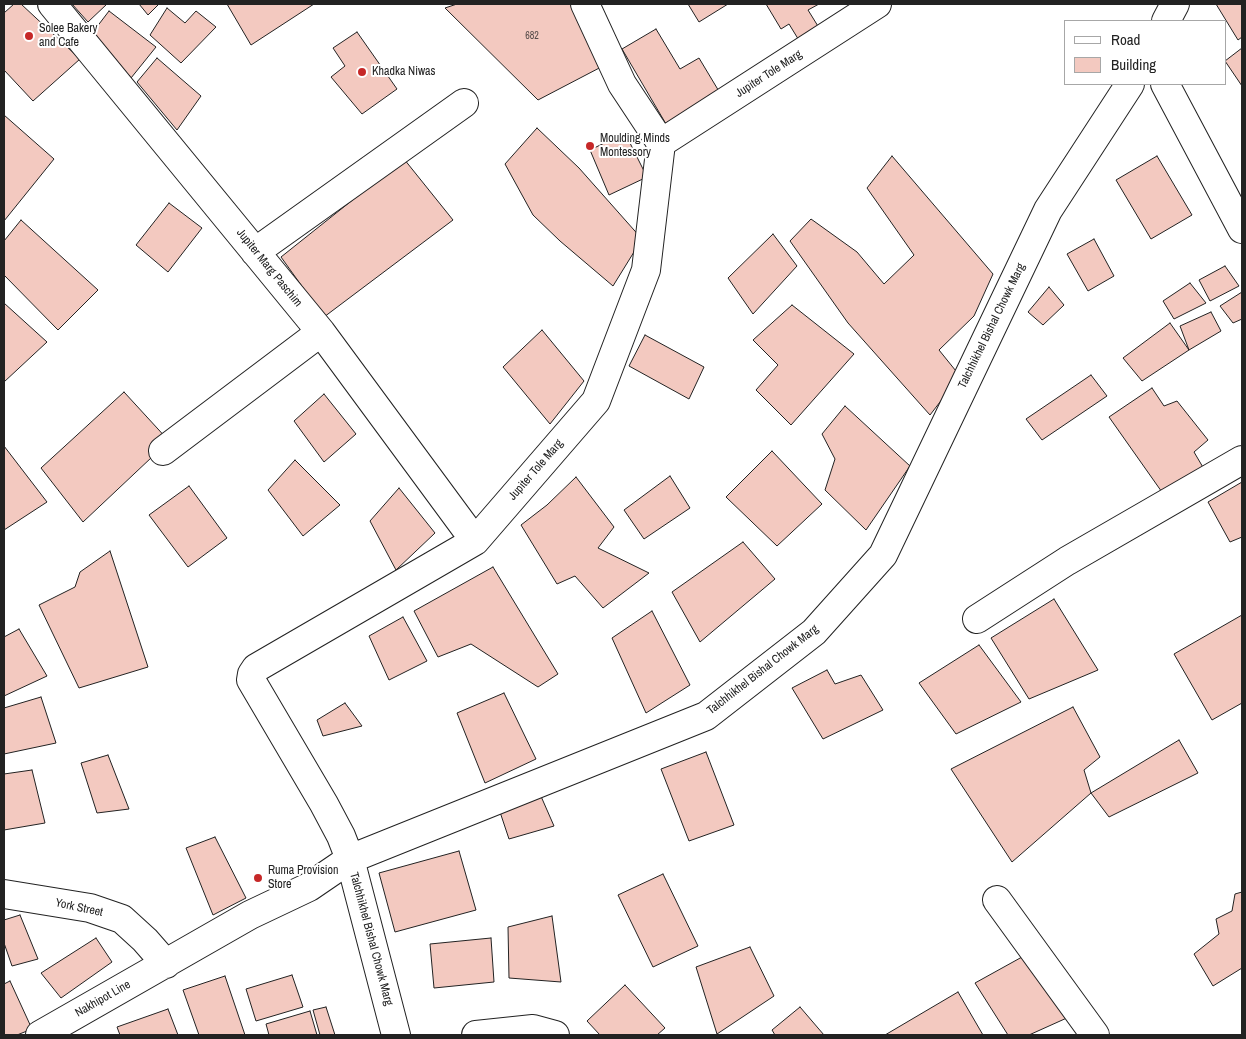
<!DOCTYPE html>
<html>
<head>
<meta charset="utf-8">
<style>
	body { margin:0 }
	#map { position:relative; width:1246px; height:1039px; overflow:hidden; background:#fff; font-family:"Archivo Narrow",sans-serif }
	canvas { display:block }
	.frame { position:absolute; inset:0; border:5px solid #222; pointer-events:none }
	.legend { position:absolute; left:1064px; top:20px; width:162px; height:65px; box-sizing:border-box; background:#fff; border:1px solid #a7a7a7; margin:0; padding:6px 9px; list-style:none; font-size:15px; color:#222 }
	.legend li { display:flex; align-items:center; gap:10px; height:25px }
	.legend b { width:25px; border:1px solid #a7a7a7 }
</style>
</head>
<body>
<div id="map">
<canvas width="1246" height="1039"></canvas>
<div class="frame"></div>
<ul class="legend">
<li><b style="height:6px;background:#fff"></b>Road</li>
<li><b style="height:14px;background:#f3c9c0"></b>Building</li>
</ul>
</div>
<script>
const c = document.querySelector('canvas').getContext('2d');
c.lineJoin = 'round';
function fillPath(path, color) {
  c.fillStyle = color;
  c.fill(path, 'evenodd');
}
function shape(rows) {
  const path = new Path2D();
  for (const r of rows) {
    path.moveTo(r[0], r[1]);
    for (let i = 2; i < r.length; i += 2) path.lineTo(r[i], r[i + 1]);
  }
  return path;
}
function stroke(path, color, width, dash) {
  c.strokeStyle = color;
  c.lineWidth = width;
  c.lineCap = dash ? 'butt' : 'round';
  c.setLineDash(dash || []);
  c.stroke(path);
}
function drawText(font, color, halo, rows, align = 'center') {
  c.font = font + ' "Archivo Narrow",sans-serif';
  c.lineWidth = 4;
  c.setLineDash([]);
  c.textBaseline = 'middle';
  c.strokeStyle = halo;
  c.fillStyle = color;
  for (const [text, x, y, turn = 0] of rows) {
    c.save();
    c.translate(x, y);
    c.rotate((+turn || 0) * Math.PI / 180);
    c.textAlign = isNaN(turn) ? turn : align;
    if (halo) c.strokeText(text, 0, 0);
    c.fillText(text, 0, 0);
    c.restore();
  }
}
const building = shape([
	[14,4,21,4,80,59,33,101,4,70,4,13,14,4],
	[72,4,107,4,88,22,72,4],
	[139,4,159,4,148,15,139,4],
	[227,4,314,4,251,45,227,4],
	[457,4,573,4,605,65,538,100,445,8,457,4],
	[688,4,728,4,699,22,688,4],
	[766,4,819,4,808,10,821,31,800,42,789,24,781,29,766,4],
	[1216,4,1242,4,1242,37,1238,40,1216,4],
	[167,8,185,23,196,11,216,27,181,63,150,35,167,8],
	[109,11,156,47,131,78,93,32,109,11],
	[656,29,680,69,699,58,720,93,666,124,622,49,656,29],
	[357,32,397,89,362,114,331,77,345,66,333,48,357,32],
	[1242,48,1242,86,1225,61,1242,48],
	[157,58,201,96,177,130,137,82,157,58],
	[4,115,54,159,4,221,4,115],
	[537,128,579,168,642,239,613,286,560,241,533,215,505,164,537,128],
	[625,133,647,177,609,195,590,150,625,133],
	[892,156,993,274,974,316,939,350,960,376,930,415,848,323,790,241,811,219,857,252,884,284,914,255,867,188,892,156],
	[1157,156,1192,215,1151,239,1116,180,1157,156],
	[404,159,453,220,324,317,281,257,404,159],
	[169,203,202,228,168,272,136,245,169,203],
	[21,220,98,290,58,330,4,275,4,241,21,220],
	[773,234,797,266,753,314,728,278,773,234],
	[1094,239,1114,276,1088,291,1067,254,1094,239],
	[1225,266,1239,286,1210,301,1199,280,1225,266],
	[1190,283,1206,303,1174,319,1163,301,1190,283],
	[1049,287,1064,305,1043,325,1028,312,1049,287],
	[1242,292,1242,319,1233,323,1220,306,1242,292],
	[4,303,47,342,4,382,4,303],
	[792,305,854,354,791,425,756,390,778,365,753,340,792,305],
	[1211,312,1221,331,1189,350,1180,326,1211,312],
	[1170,323,1189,350,1142,381,1123,358,1170,323],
	[542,330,584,381,550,424,503,367,542,330],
	[645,335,704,367,689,399,629,366,645,335],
	[1091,375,1107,396,1042,440,1026,419,1091,375],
	[1152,388,1164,406,1177,401,1208,440,1194,452,1204,469,1164,495,1109,417,1152,388],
	[124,392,169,441,83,522,41,468,124,392],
	[324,394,356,434,324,462,294,421,324,394],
	[845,406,910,466,866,530,825,490,835,459,822,434,845,406],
	[4,446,47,502,4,530,4,446],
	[772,451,822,504,777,546,726,497,772,451],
	[295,460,340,505,303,536,268,490,295,460],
	[670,476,690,508,644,539,624,510,670,476],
	[576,477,614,527,598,548,649,573,603,608,575,576,557,584,521,525,547,505,576,477],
	[1242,482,1242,537,1230,542,1208,502,1242,482],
	[189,486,227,538,188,567,149,515,189,486],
	[399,488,435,533,396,570,370,521,399,488],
	[743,542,775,579,700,642,672,592,743,542],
	[110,551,148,667,79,688,39,605,75,587,80,572,110,551],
	[493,567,558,674,538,687,471,644,438,657,414,611,493,567],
	[1054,599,1098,670,1029,699,991,638,1054,599],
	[652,611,690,685,646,713,612,638,652,611],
	[1242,615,1242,703,1212,720,1174,654,1242,615],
	[403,617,427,661,389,680,369,636,403,617],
	[19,629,47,676,4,696,4,637,19,629],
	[979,645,1021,702,956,734,919,683,979,645],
	[827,670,835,684,861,675,883,710,823,739,792,688,827,670],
	[504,693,536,759,485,783,457,713,504,693],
	[41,697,56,743,4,754,4,708,41,697],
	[345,703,362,726,323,736,317,720,345,703],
	[1073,707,1100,757,1084,770,1091,793,1012,862,951,769,1073,707],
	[1179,740,1198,773,1109,817,1091,793,1179,740],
	[706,752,734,825,689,841,661,769,706,752],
	[108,755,129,809,97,813,81,763,108,755],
	[32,770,45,823,4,830,4,774,32,770],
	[540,794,554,826,509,839,499,809,540,794],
	[215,837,246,898,213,915,186,848,215,837],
	[459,851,476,910,395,932,379,873,459,851],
	[663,874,698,946,653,967,618,895,663,874],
	[1242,892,1242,968,1213,986,1194,954,1219,934,1216,919,1232,911,1235,894,1242,892],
	[20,915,38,959,12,966,4,943,4,920,20,915],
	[552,916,561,982,509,978,508,927,552,916],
	[96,938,112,962,61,998,41,973,96,938],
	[491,938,494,982,434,988,430,944,491,938],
	[750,947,774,996,717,1034,696,967,750,947],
	[1022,957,1069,1017,1029,1035,1008,1035,975,983,1022,957],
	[292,975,303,1007,256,1021,246,989,292,975],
	[225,976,245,1035,199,1035,183,990,225,976],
	[10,981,32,1029,17,1035,4,1035,4,984,10,981],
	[625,985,665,1028,657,1035,600,1035,587,1021,625,985],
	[958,992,983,1035,885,1035,958,992],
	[326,1007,335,1035,320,1035,313,1010,326,1007],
	[800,1007,824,1035,775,1035,772,1030,800,1007],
	[168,1009,178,1035,120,1035,117,1027,168,1009],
	[310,1011,317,1035,269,1035,266,1024,310,1011]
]);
fillPath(building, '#f3c9c0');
stroke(building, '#222', 1);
const street = shape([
	[52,4,321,332,475,541],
	[1166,21,1175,4],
	[1165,84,1242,229],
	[661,143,877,4],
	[255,252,464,103],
	[163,451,321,332],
	[977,619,1067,561,1242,460],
	[4,894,90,908,122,919,145,940,166,964],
	[997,900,1095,1035],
	[40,1035,250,915,309,887,350,859,341,836,324,804,251,680,252,674,256,668,475,541,596,401,646,270,661,143,622,84,585,4],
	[396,1035,350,859,706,716,814,632,883,555,1048,210,1130,84],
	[476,1035,533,1029,555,1035]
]);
stroke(street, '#222', 30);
stroke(street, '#fff', 28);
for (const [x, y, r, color] of [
	[29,36,5,"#c62828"],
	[362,72,5,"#c62828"],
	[590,146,5,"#c62828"],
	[258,878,5,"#c62828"]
]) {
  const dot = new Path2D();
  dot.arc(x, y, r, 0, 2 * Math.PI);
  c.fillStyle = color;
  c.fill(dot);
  stroke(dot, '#fff', 2);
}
drawText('10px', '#564c4a', null, [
	["682",532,36]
]);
drawText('12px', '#222', '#fff', [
	["Solee Bakery",39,29],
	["and Cafe",39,43],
	["Khadka Niwas",372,72],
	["Moulding Minds",600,139],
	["Montessory",600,153],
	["Ruma Provision",268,871],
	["Store",268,885]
], 'left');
drawText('12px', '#222', '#fff', [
	["Jupiter Tole Marg",769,74,-33],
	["Jupiter Marg Paschim",269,268,51],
	["Talchhikhel Bishal Chowk Marg",992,326,-64],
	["Jupiter Tole Marg",536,470,-49],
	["Talchhikhel Bishal Chowk Marg",763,670,-38],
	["York Street",79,908,12],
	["Talchhikhel Bishal Chowk Marg",371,939,75],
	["Nakhipot Line",103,999,-30]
]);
</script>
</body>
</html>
